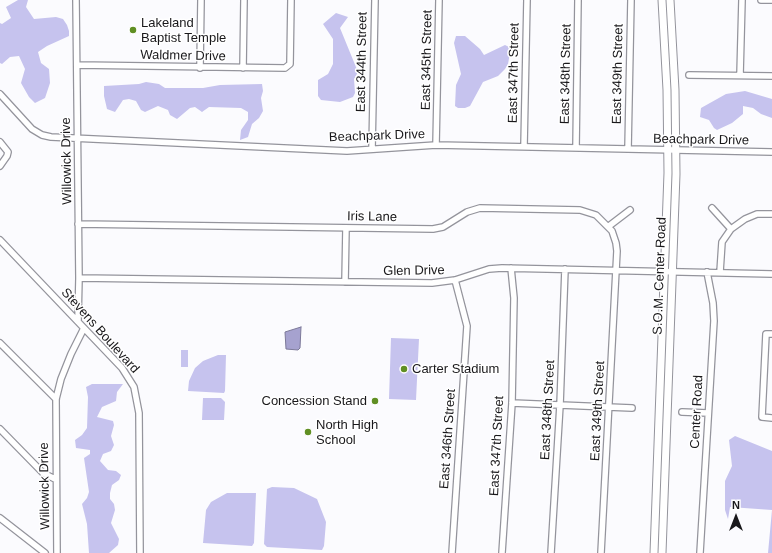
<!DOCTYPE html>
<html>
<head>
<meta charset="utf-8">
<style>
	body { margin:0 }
	#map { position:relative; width:772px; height:553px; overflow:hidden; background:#fbfbfe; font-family:Arial,sans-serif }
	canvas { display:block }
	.north { position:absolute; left:716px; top:497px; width:40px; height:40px; -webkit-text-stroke:3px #fff; paint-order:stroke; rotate:0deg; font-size:11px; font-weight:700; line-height:16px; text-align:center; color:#19181b }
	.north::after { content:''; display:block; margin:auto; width:14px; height:18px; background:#19181b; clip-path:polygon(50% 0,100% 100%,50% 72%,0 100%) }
</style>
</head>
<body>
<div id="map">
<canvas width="772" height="553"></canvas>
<div class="north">N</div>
</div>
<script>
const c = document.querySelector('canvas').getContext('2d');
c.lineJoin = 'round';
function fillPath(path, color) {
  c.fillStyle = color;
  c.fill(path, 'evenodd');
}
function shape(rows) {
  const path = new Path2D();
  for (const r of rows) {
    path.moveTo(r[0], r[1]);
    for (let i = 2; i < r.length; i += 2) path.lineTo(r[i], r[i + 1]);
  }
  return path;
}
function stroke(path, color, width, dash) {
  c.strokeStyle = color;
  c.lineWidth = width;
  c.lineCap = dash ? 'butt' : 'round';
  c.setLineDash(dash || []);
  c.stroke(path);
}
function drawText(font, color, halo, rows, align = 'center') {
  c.font = font + ' Arial,sans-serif';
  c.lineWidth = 3;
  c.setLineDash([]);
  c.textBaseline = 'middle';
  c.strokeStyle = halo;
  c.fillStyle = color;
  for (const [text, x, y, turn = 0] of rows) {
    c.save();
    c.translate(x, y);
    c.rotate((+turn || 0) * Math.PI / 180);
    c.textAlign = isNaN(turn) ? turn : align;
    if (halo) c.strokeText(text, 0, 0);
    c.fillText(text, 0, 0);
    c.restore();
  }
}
fillPath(shape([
	[18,0,28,0,26,7,34,19,56,17,63,19,67,25,69,31,69,36,47,46,38,52,41,63,49,69,50,83,45,98,35,103,29,97,21,83,25,69,19,56,10,57,2,64,0,63,0,23,2,24,11,18,6,7],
	[336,13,348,17,340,28,358,72,354,79,355,93,353,97,340,102,321,100,318,96,318,80,328,74,333,64,333,39,323,24],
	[456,36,465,36,480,49,484,55,505,45,509,47,510,53,508,64,505,69,498,76,483,82,470,106,465,108,458,108,455,106,456,85,461,74,454,43],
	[146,82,159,84,165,88,203,88,220,85,262,84,263,91,261,98,263,111,259,118,252,124,248,137,240,140,241,130,248,120,248,112,241,108,209,107,202,112,195,107,190,108,177,119,170,115,168,110,158,106,145,112,141,110,136,101,129,99,123,100,115,112,107,109,104,96,104,86,139,84],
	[745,91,772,99,772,118,761,114,753,108,743,106,743,114,732,123,717,130,714,128,709,120,700,117,701,108,726,94],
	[391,338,419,339,416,400,389,399],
	[181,350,188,350,188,367,181,367],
	[218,355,226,355,225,391,224,393,188,391,189,381,195,368,203,361],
	[92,384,123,384,117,392,116,401,102,407,97,417,113,421,114,425,111,436,114,445,111,451,103,454,100,461,108,470,116,471,121,475,119,480,112,485,110,493,110,499,114,504,115,510,111,523,119,539,118,545,109,553,89,553,87,524,82,504,87,498,89,492,84,458,90,454,90,450,76,448,75,440,82,435,87,428,88,397,86,387],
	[203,398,221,398,225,402,224,420,202,420],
	[735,436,772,451,772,553,768,553,772,510,730,507,728,519,725,510,725,481,732,466,729,440],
	[272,487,294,488,317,499,326,522,324,546,322,550,267,547,264,544,267,489],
	[227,493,256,493,254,543,252,546,203,543,206,510,211,502]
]), '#c6c3ee');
const water = shape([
	[301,327,300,348,298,350,286,349,285,332,301,327]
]);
fillPath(water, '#a6a2cf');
stroke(water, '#7c7999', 1);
const minor = shape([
	[76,0,79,278,78,321],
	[761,0,772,0],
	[77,65,285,68,290,64,291,0],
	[200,68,201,0],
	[243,68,244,0],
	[689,75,772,76],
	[740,75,742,0],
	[0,94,32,129,42,135,51,137,347,151,436,145,772,152],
	[0,142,8,152,7,156,0,166],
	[436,145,439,0],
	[524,146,527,0],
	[576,148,578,0],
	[372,149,375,0],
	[628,149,631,0],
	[712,208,731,229],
	[78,224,433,229,443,227,467,212,480,208,580,210,596,215,612,231,616,243,617,251,601,553],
	[609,226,630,210],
	[0,240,122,368,134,387,139,413,140,553],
	[720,272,722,242,731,229,745,219,757,214,772,214],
	[79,278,432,283,455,280,489,269,502,268,772,274],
	[345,282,346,228],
	[772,334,766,334,762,417,772,418],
	[0,343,56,399],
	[512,403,632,408],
	[682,412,708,413],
	[0,429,43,473,55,479],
	[0,518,45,553],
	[57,553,56,399,61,379,71,354,84,328],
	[452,553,467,326,455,280],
	[502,553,512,403,514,298,511,268],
	[551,553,560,405,565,269],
	[700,553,714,321,713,303,707,272]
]);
const major = shape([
	[654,553,668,173,667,90,662,0],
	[662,553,676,174,675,90,670,0]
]);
stroke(minor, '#94949c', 8);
stroke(major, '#94949c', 9);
stroke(minor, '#fff', 5.5);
stroke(major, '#fff', 7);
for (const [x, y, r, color] of [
	[133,30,4,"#608f23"],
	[404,369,4,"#608f23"],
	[375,401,4,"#608f23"],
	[308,432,4,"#608f23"]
]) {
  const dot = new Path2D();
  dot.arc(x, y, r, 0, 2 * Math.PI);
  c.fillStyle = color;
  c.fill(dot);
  stroke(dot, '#fff', 1.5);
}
drawText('13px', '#19181b', '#fff', [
	["Lakeland",141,23],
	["Baptist Temple",141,38],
	["Carter Stadium",412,369],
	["Concession Stand",367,401,"right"],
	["North High",316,425],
	["School",316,440]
], 'left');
drawText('13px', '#19181b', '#fff', [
	["Waldmer Drive",183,56,1],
	["East 345th Street",427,60,-89],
	["East 344th Street",362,62,-89],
	["East 347th Street",514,73,-89],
	["East 348th Street",566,74,-89],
	["East 349th Street",618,74,-89],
	["Beachpark Drive",377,136,-2],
	["Beachpark Drive",701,140,1],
	["Willowick Drive",67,161,-91],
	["Iris Lane",372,217,1],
	["Glen Drive",414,271,-1],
	["S.O.M. Center Road",660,276,-88],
	["Stevens Boulevard",100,331,48],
	["East 348th Street",548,410,-87],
	["East 349th Street",598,411,-87],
	["Center Road",697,412,-87],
	["East 346th Street",448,439,-86],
	["East 347th Street",497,446,-87],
	["Willowick Drive",45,486,-91]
]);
</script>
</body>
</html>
